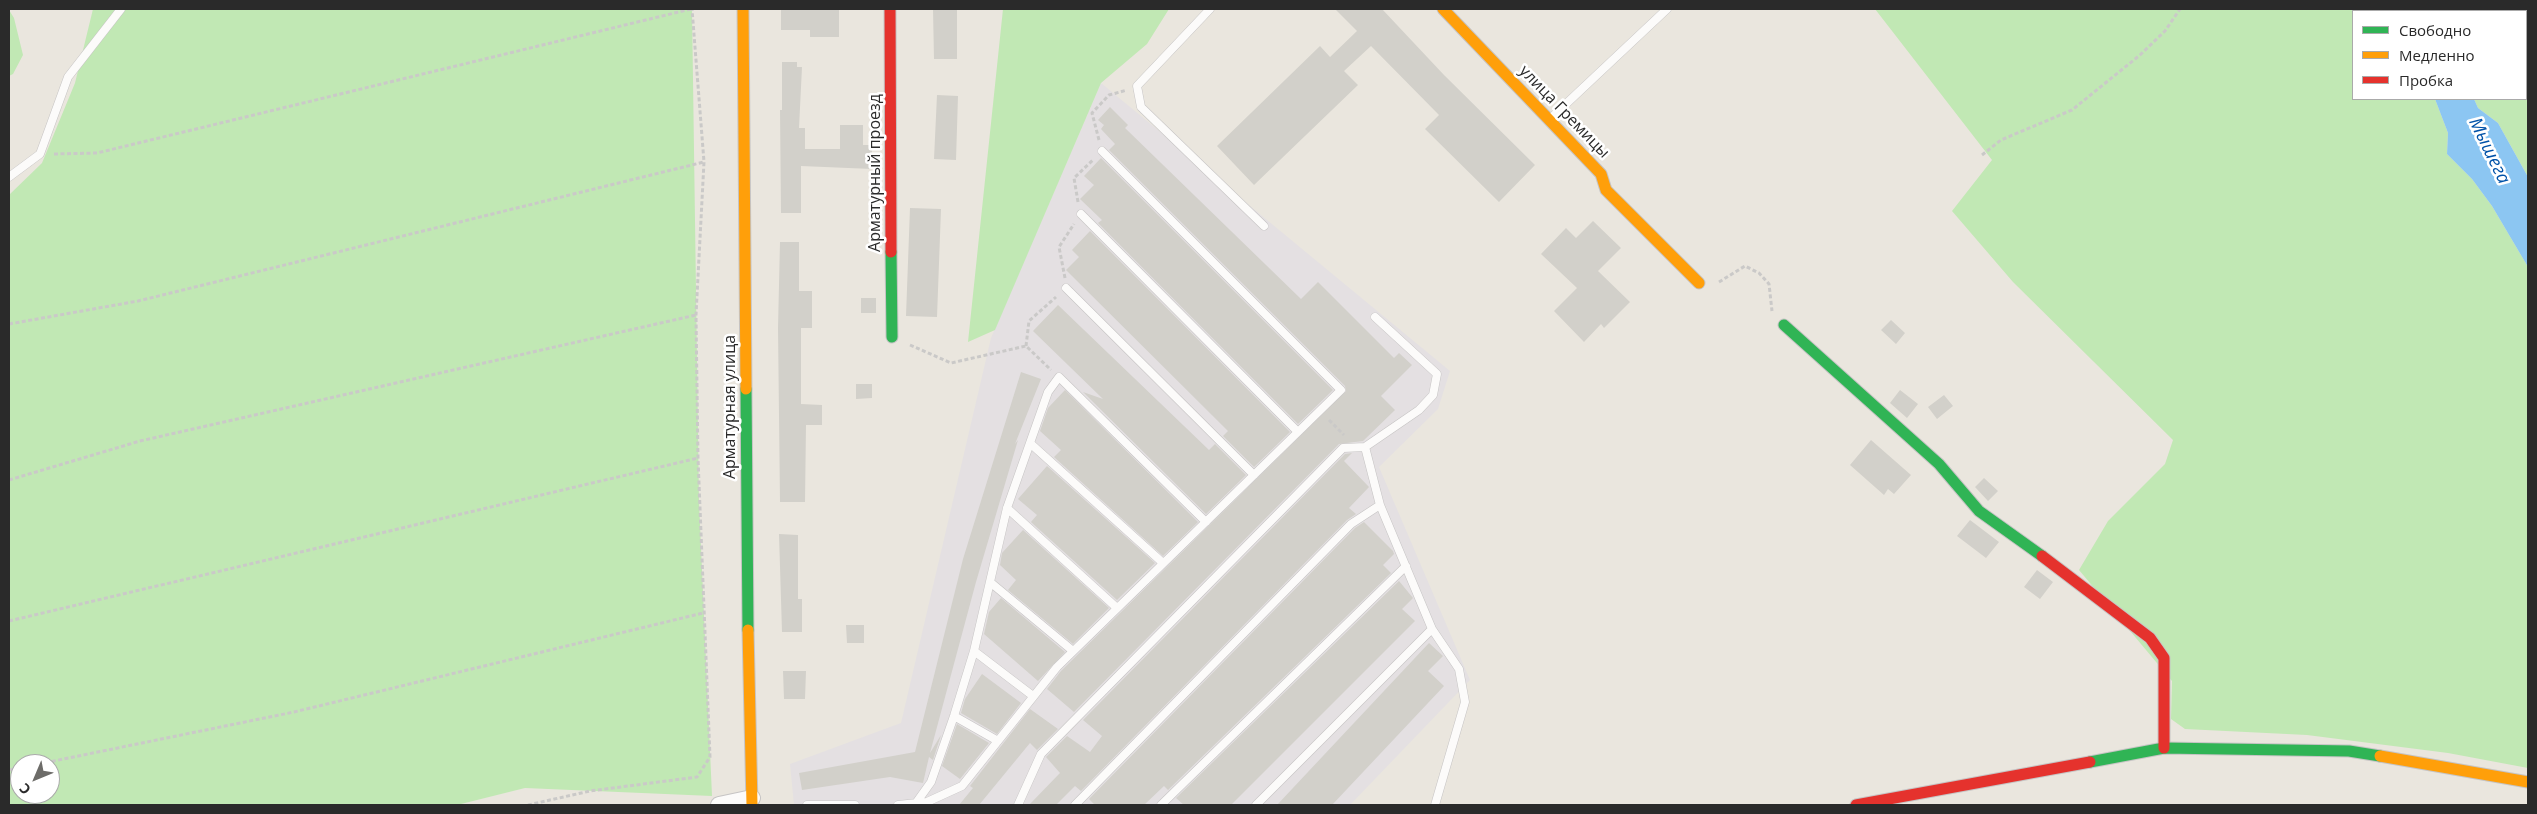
<!DOCTYPE html>
<html>
<head>
<meta charset="utf-8">
<style>
	body { margin:0 }
	#map { position:relative; width:2537px; height:814px; overflow:hidden; background:#eae6de; font-family:"Open Sans",sans-serif }
	canvas { display:block }
	.frame { position:absolute; inset:0; border:10px solid #2a2a2a; pointer-events:none }
	.legend { position:absolute; left:2352px; top:10px; width:175px; height:90px; box-sizing:border-box; background:#fff; border:1px solid #aaa; margin:0; padding:6px 9px; list-style:none; font-size:15px; color:#2a2a2a }
	.legend li { display:flex; align-items:center; gap:10px; height:25px }
	.legend b { width:25px; border:1px solid #aaa }
	.north { position:absolute; left:10px; top:754px; width:50px; height:50px; box-sizing:border-box; background:#fff; border:1px solid #aaa; border-radius:50%; rotate:225deg; font-size:14px; font-weight:700; line-height:20px; text-align:center; color:#2a2a2a }
	.north::after { content:''; display:block; margin:auto; width:18px; height:22px; background:#6d6c69; clip-path:polygon(50% 0,100% 100%,50% 72%,0 100%) }
</style>
</head>
<body>
<div id="map">
<canvas width="2537" height="814"></canvas>
<div class="frame"></div>
<ul class="legend">
<li><b style="height:6px;background:#30b455"></b>Свободно</li>
<li><b style="height:6px;background:#ff9f0a"></b>Медленно</li>
<li><b style="height:6px;background:#e5322d"></b>Пробка</li>
</ul>
<div class="north">С</div>
</div>
<script>
const c = document.querySelector('canvas').getContext('2d');
c.lineJoin = 'round';
function fillPath(path, color) {
  c.fillStyle = color;
  c.fill(path, 'evenodd');
}
function shape(rows) {
  const path = new Path2D();
  for (const r of rows) {
    path.moveTo(r[0], r[1]);
    for (let i = 2; i < r.length; i += 2) path.lineTo(r[i], r[i + 1]);
  }
  return path;
}
function stroke(path, color, width, dash) {
  c.strokeStyle = color;
  c.lineWidth = width;
  c.lineCap = dash ? 'butt' : 'round';
  c.setLineDash(dash || []);
  c.stroke(path);
}
function drawText(font, color, halo, rows, align = 'center') {
  c.font = font + ' "Open Sans",sans-serif';
  c.lineWidth = 5;
  c.setLineDash([]);
  c.textBaseline = 'middle';
  c.strokeStyle = halo;
  c.fillStyle = color;
  for (const [text, x, y, turn = 0] of rows) {
    c.save();
    c.translate(x, y);
    c.rotate((+turn || 0) * Math.PI / 180);
    c.textAlign = isNaN(turn) ? turn : align;
    if (halo) c.strokeText(text, 0, 0);
    c.fillText(text, 0, 0);
    c.restore();
  }
}
fillPath(shape([
	[2482,9,2528,9,2528,96,2526,91,2526,11,2483,11],
	[1101,83,1450,371,1438,409,1379,467,1470,680,1350,805,794,805,790,764,901,723,991,338]
]), '#e4e0e2');
fillPath(shape([
	[93,9,692,9,699,502,712,796,525,788,457,805,9,805,9,195,42,163,75,83],
	[20,764,50,764,50,794,20,794],
	[1003,9,1169,9,1147,44,1101,83,995,330,968,342],
	[1875,9,2400,9,2401,11,2353,11,2353,99,2435,99,2448,133,2447,154,2472,179,2492,206,2528,267,2528,768,2448,753,2307,735,2185,729,2171,719,2172,681,2079,570,2108,521,2165,464,2173,440,2013,282,1952,211,1992,160],
	[9,10,14,18,23,55,13,74,9,76],
	[2526,91,2528,96,2528,177,2498,123,2478,108,2474,99,2526,99]
]), '#c1e8b4');
fillPath(shape([
	[2435,99,2474,99,2478,108,2498,123,2528,177,2528,267,2492,206,2472,179,2447,154,2448,133]
]), '#8cc6f2');
fillPath(shape([
	[781,9,839,9,839,37,810,37,810,30,781,30],
	[933,9,957,9,957,59,934,59],
	[1335,9,1382,9,1444,75,1535,165,1499,202,1425,129,1439,115,1371,46,1344,71,1358,85,1254,185,1217,146,1320,46,1330,57,1357,31],
	[782,62,797,62,797,67,802,67,799,128,805,128,805,149,840,149,840,125,863,125,863,145,872,145,872,169,801,166,801,213,781,213,780,110,782,110],
	[937,95,958,96,956,160,934,159],
	[1110,107,1128,125,1125,128,1301,299,1318,282,1394,358,1399,353,1412,365,1381,396,1395,410,1363,441,1339,444,1074,712,1047,689,1061,671,1346,391,1345,386,1109,150,1115,144,1101,129,1104,125,1098,120],
	[1101,158,1333,390,1298,424,1098,223,1102,220,1080,199,1094,185,1084,176],
	[910,208,941,209,937,317,906,316],
	[1593,221,1621,248,1598,271,1630,302,1604,328,1601,324,1584,342,1554,311,1577,288,1541,254,1566,228,1576,238],
	[1090,231,1290,432,1254,467,1223,436,1228,431,1066,270,1079,257,1072,250],
	[780,242,799,242,799,291,812,291,812,328,801,328,801,404,822,405,822,425,806,425,805,502,780,502,778,328],
	[861,298,876,298,876,313,861,313],
	[1058,305,1209,450,1215,444,1246,475,1206,514,1083,392,1103,399,1033,331],
	[1891,320,1905,333,1896,344,1881,330],
	[1021,372,1041,379,1015,444,1018,440,976,582,930,753,941,735,933,760,929,757,923,783,890,777,802,790,799,773,915,752,963,559],
	[856,384,872,384,872,398,856,399],
	[1065,390,1198,522,1163,556,1054,457,1061,450,1040,431,1048,408],
	[1900,390,1918,404,1907,418,1890,403],
	[1944,395,1953,406,1937,419,1928,407],
	[1871,440,1911,475,1894,494,1888,489,1884,495,1850,465],
	[1352,453,1344,461,1369,487,1349,508,1356,514,1347,520,1081,791,1075,786,1056,805,1029,805,1060,773,1046,757,1067,736,1090,752,1102,736,1083,720,1345,454],
	[1047,466,1155,563,1117,600,1031,522,1037,515,1018,499],
	[1984,478,1998,491,1988,501,1975,487],
	[1970,520,1999,542,1986,558,1957,536],
	[1364,522,1393,551,1394,554,1383,565,1391,573,1168,790,1164,786,1144,805,1095,805,1089,799,1355,528],
	[1023,530,1109,608,1073,644,1008,590,1016,580,1000,565,1002,553],
	[779,534,798,535,798,599,802,599,802,632,782,632],
	[2037,570,2053,582,2040,599,2024,587],
	[1399,581,1413,598,1402,609,1415,621,1231,805,1184,805,1176,798],
	[1001,598,1065,652,1038,681,984,634,989,612],
	[846,625,864,625,864,643,847,643],
	[1429,643,1443,656,1428,671,1444,686,1332,805,1277,805],
	[783,671,806,671,805,699,784,699],
	[982,674,1021,703,997,734,961,713,965,699],
	[1030,709,1058,729,1037,750,1030,743,979,805,959,805,973,788,970,786],
	[957,724,989,743,960,779,942,766]
]), '#d2d0ca');
const lane = shape([
	[1210,9,1137,86,1141,107,1264,226],
	[1551,118,1667,9],
	[9,177,40,154,68,77,121,9],
	[1081,214,1298,432],
	[1066,288,1254,475],
	[1031,444,1163,563],
	[1365,447,1380,505,1432,629,1459,669,1465,702,1435,805],
	[1007,508,1117,608],
	[990,582,1073,651],
	[974,651,1033,696],
	[954,716,998,741],
	[916,803,931,782,954,716,974,651,1007,508,1048,392,1059,377,1206,522],
	[807,805,855,805],
	[898,805,927,802,962,786,1057,667,1341,390,1102,151],
	[1018,805,1041,754,1343,448,1365,447,1419,410,1433,395,1437,374,1375,317],
	[1075,805,1351,524,1380,505],
	[1161,805,1406,566],
	[1256,805,1432,629]
]);
const street = shape([
	[719,805,752,798]
]);
const fast = shape([
	[891,252,892,337],
	[1784,325,1939,464,1979,511,2042,556],
	[746,389,748,630],
	[2090,762,2164,748,2349,751,2380,756]
]);
const slow = shape([
	[743,9,746,389],
	[1443,9,1601,174,1606,190,1699,283],
	[748,630,752,805],
	[2380,756,2528,782]
]);
const jam = shape([
	[890,9,891,252],
	[2042,556,2150,638,2164,658,2164,748],
	[1856,805,2090,762]
]);
stroke(lane, '#c6c4c4', 9);
stroke(street, '#c6c4c4', 18);
stroke(fast, '#c6c4c4', 13);
stroke(slow, '#c6c4c4', 13);
stroke(jam, '#c6c4c4', 13);
stroke(shape([
	[1099,140,1092,113,1109,95,1127,90],
	[54,154,97,153,691,9],
	[1982,155,2001,140,2072,110,2140,55,2165,31,2180,9],
	[1078,202,1074,178,1093,160],
	[1065,278,1059,247,1074,224],
	[1719,282,1745,266,1759,273,1769,284,1772,311],
	[9,324,138,301,704,162],
	[910,345,951,363,1026,346,1051,370],
	[1026,346,1029,321,1056,297],
	[1329,420,1344,435],
	[9,480,140,441,696,315],
	[9,621,698,458],
	[39,764,294,712,703,613],
	[9,770,20,768],
	[528,805,590,791,697,777,710,757,698,458,696,315,704,162,692,9]
]), '#cac9c8', 3, [4, 2.5]);
stroke(lane, '#fcfbfa', 8);
stroke(street, '#fcfbfa', 16);
stroke(fast, '#30b455', 11);
stroke(slow, '#ff9f0a', 11);
stroke(jam, '#e5322d', 11);
drawText('16px', '#2a2a2a', '#fff', [
	["улица Гремицы",1564,112,46],
	["Арматурный проезд",875,173,-90],
	["Арматурная улица",730,407,-90]
]);
drawText('italic 18px', '#0052a8', '#fff', [
	["Мышега",2489,151,64]
]);
</script>
</body>
</html>
